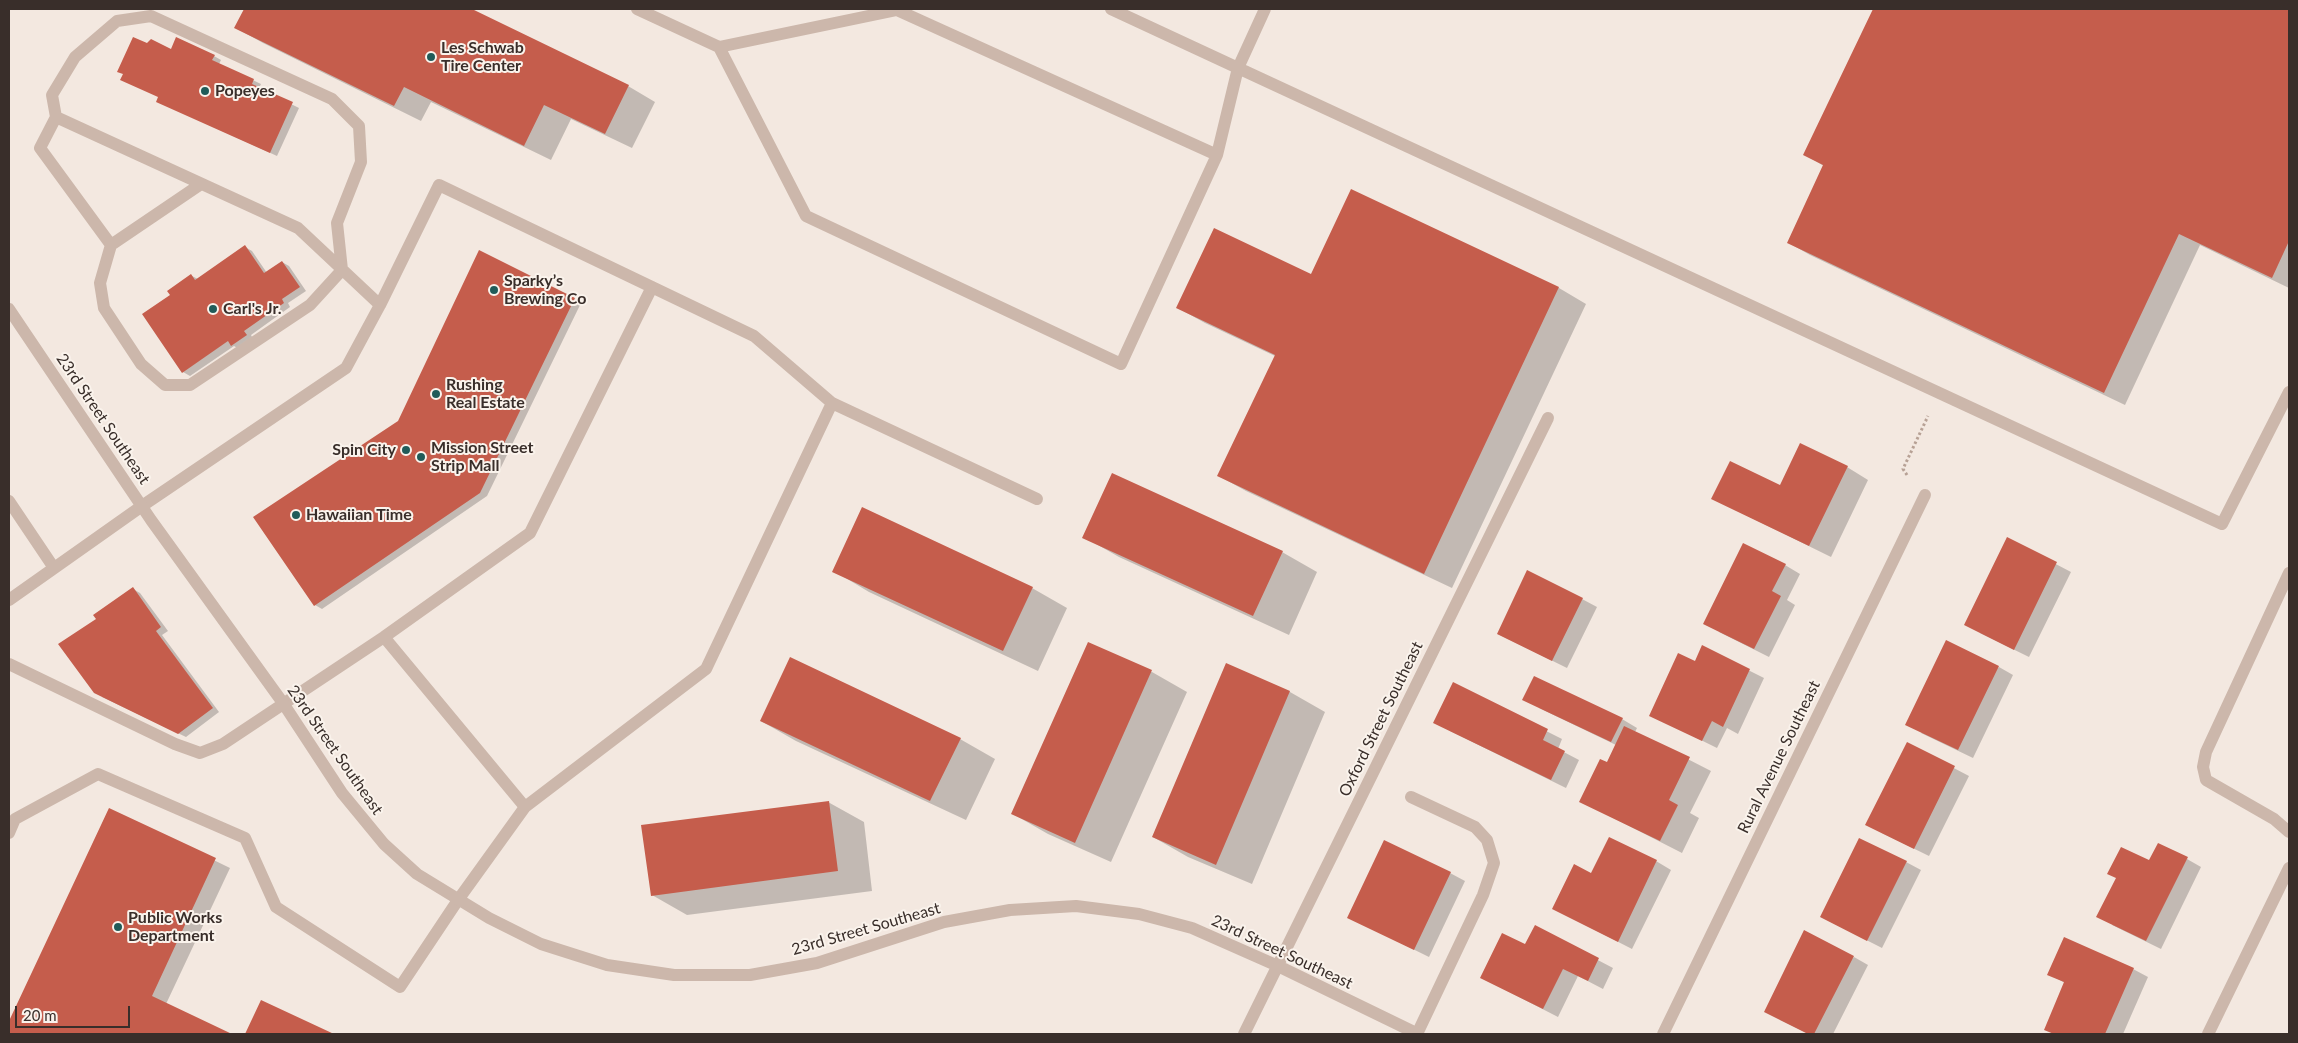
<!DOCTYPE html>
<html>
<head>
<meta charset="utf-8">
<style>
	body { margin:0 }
	#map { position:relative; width:2298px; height:1043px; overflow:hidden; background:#f3e8e0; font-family:Lato,sans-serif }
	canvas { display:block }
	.frame { position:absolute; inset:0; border:10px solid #392e2a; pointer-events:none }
	.scale { position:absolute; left:15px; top:1006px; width:115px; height:22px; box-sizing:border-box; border:2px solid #392e2a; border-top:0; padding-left:6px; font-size:15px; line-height:18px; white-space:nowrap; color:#392e2a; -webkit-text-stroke:4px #faf3ec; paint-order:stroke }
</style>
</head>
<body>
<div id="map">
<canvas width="2298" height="1043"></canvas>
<div class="frame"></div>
<div class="scale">20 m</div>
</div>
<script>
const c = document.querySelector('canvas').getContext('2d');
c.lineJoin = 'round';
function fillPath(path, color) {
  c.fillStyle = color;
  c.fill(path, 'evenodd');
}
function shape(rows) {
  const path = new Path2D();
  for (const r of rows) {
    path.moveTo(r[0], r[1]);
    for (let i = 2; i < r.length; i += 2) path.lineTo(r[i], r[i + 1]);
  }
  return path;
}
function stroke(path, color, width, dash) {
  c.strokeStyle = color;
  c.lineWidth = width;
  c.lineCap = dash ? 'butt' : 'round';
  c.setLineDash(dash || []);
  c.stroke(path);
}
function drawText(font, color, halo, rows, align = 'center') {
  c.font = font + ' Lato,sans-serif';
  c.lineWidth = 4;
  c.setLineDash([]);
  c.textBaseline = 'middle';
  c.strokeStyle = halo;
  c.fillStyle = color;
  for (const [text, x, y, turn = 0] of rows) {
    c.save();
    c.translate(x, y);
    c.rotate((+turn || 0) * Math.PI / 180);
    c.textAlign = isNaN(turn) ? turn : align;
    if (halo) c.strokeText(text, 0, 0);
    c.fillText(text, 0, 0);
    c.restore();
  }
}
fillPath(shape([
	[245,9,470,9,628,86,655,102,632,148,571,119,551,160,431,102,421,121,263,43,236,28],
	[1874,9,2289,9,2289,288,2200,245,2125,405,1810,255,1789,243,1824,166,1805,155],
	[147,44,171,50,214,56,221,60,219,64,261,84,259,88,299,108,277,156,165,105,159,98],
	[1351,191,1559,288,1586,304,1452,588,1246,491,1219,476,1275,356,1205,323,1178,308,1311,275],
	[245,247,252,251,267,273,282,262,289,266,306,291,288,303,290,307,251,335,253,339,239,349,234,346,190,376,183,372,171,296,192,276,198,279],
	[574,299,581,303,487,496,322,609,315,605,399,422],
	[1847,467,1868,480,1831,557,1713,499,1781,487],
	[1084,537,1282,552,1317,572,1289,635,1119,557],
	[2008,539,2071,572,2029,657,1980,633],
	[1785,565,1800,574,1787,600,1795,605,1769,657,1719,632],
	[834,571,1032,588,1067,608,1038,671,869,592],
	[133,589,140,593,168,631,162,635,219,712,186,737,102,697,98,619],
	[1582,599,1597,607,1567,668,1498,634],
	[1089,643,1152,672,1187,692,1111,862,1048,834,1013,814],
	[1702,647,1764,678,1738,734,1727,728,1717,748,1650,715,1695,662],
	[1226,665,1290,692,1325,712,1252,884,1188,857,1153,837],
	[1999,667,2013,675,1973,758,1921,733],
	[1453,684,1562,739,1558,749,1579,760,1566,788,1450,731],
	[1539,708,1622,719,1637,728,1635,732,1711,771,1690,813,1699,818,1682,853,1580,801,1607,763,1616,745],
	[761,721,960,739,995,759,966,820,796,741],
	[1908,744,1969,776,1929,856,1882,833],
	[828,802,864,822,872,891,687,915,652,895],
	[109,809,230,868,166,1004,229,1034,9,1034,9,1024],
	[2187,859,2201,867,2161,949,2112,925],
	[1656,861,1671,870,1632,949,1554,909,1592,875],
	[1906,862,1921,870,1882,948,1821,917],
	[1450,873,1465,881,1429,957,1364,925],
	[1535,927,1613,968,1603,989,1578,976,1558,1017,1482,978,1526,945],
	[1854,957,1868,965,1833,1034,1809,1034,1780,1020],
	[2133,969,2148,977,2123,1034,2054,1034,2045,1029,2065,983,2049,974],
	[261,1002,331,1034,246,1034]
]), '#0003');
fillPath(shape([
	[244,9,472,9,629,85,605,134,544,105,524,146,404,87,394,106,234,28],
	[1873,9,2289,9,2289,241,2272,278,2179,234,2104,393,1787,243,1823,165,1803,155],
	[133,37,147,43,151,39,171,49,176,37,215,55,212,60,254,79,252,84,293,102,270,153,156,102,158,97,120,80,123,74,117,72],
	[1351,189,1559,287,1424,574,1217,476,1275,355,1176,308,1214,228,1311,274],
	[245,245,264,273,282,261,300,287,282,299,284,303,244,331,247,335,231,346,228,341,182,373,142,314,170,295,167,291,191,274,195,280],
	[479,250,575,298,480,493,314,606,253,517,398,421],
	[1800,443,1848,466,1809,546,1711,499,1730,461,1780,485],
	[1112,473,1283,551,1253,616,1082,538],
	[862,507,1033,587,1003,651,832,572],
	[2007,537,2057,562,2014,650,1964,625],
	[1743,543,1786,564,1772,591,1781,596,1754,649,1703,624],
	[1527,570,1583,598,1552,661,1497,634],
	[133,587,161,627,156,631,213,708,178,734,94,693,58,644,96,619,93,615],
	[1946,640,1999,666,1958,750,1905,725],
	[1088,642,1152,670,1075,843,1011,814],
	[1702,645,1750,669,1723,727,1712,721,1702,741,1649,716,1678,653,1695,661],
	[790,657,961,738,930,801,760,721],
	[1226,663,1290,691,1216,865,1152,837],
	[1534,676,1623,718,1611,742,1522,700],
	[1453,682,1548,729,1543,740,1565,751,1551,780,1433,723],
	[1624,726,1690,757,1669,800,1678,805,1660,841,1579,802,1600,759,1607,762],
	[1907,742,1955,766,1914,849,1865,825],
	[829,801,838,871,651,896,641,825],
	[109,808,216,858,152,996,232,1034,9,1034,9,1021],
	[1609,837,1657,860,1618,942,1552,909,1574,864,1591,873],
	[1859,838,1907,861,1867,941,1820,917],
	[1384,840,1451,872,1414,950,1347,918],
	[2158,843,2188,857,2146,941,2096,917,2116,878,2107,874,2121,847,2149,860],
	[1535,925,1599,958,1588,981,1563,969,1543,1009,1480,978,1502,933,1525,944],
	[1804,930,1854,956,1814,1034,1808,1034,1764,1012],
	[2064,937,2134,968,2105,1034,2054,1034,2044,1030,2064,982,2047,975],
	[261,1000,334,1034,245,1034]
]), '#c55d4c');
stroke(shape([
	[1907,475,1903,469,1928,416]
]), '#b7a195', 3, [2.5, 2.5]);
stroke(shape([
	[637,9,719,47,897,10,1217,155,1121,364,806,216,719,47],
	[1111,9,1238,68,1217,155],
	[1265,9,1238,68,2222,524,2289,392],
	[56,117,52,95,75,57,117,21,151,16,332,99,359,126,361,162,337,223,342,270,310,305,190,385,165,385,141,364,104,308,100,283,111,245],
	[832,403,1037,499],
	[9,501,54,568],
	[2289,573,2206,752,2203,767,2206,780,2274,819,2289,832],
	[9,600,142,506,346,368,380,305,298,228,56,117,40,148,111,245,201,184],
	[384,637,525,807],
	[9,664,175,744,200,753,223,744,384,637,530,533,652,287],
	[1411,797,1475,827,1487,840,1494,863,1483,895,1417,1034],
	[9,833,15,819,98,774,245,838,276,907,400,987,458,900,525,807,706,669,832,403,754,336,439,185,380,305]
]), '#ccb7ab', 12);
stroke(shape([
	[9,309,151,520,283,703,342,793,384,844,417,874,489,918,541,944,607,965,674,975,750,975,817,963,944,922,1010,910,1076,906,1139,914,1192,928,1278,966,1418,1034],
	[1244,1034,1548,418],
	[1663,1034,1925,495],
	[2208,1034,2289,868]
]), '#ccb7ab', 12);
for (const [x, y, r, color] of [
	[431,57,5,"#205b59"],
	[205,91,5,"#205b59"],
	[494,290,5,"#205b59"],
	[213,309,5,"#205b59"],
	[436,394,5,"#205b59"],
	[406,450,5,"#205b59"],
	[421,457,5,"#205b59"],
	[296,515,5,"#205b59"],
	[118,927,5,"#205b59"]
]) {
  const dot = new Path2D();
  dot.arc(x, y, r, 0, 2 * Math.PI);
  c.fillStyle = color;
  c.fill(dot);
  stroke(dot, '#faf3ec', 2);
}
drawText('bold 16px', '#392e2a', '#faf3ec', [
	["Les Schwab",441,48],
	["Tire Center",441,66],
	["Popeyes",215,91],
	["Sparky’s",504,281],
	["Brewing Co",504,299],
	["Carl's Jr.",223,309],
	["Rushing",446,385],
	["Real Estate",446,403],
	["Mission Street",431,448],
	["Strip Mall",431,466],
	["Spin City",396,450,"right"],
	["Hawaiian Time",306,515],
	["Public Works",128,918],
	["Department",128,936]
], 'left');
drawText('16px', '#392e2a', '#faf3ec', [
	["23rd Street Southeast",103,419,56],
	["Oxford Street Southeast",1381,719,-64],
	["23rd Street Southeast",335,750,55],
	["Rural Avenue Southeast",1779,757,-64],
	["23rd Street Southeast",866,929,-16],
	["23rd Street Southeast",1282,952,25]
]);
</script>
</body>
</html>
